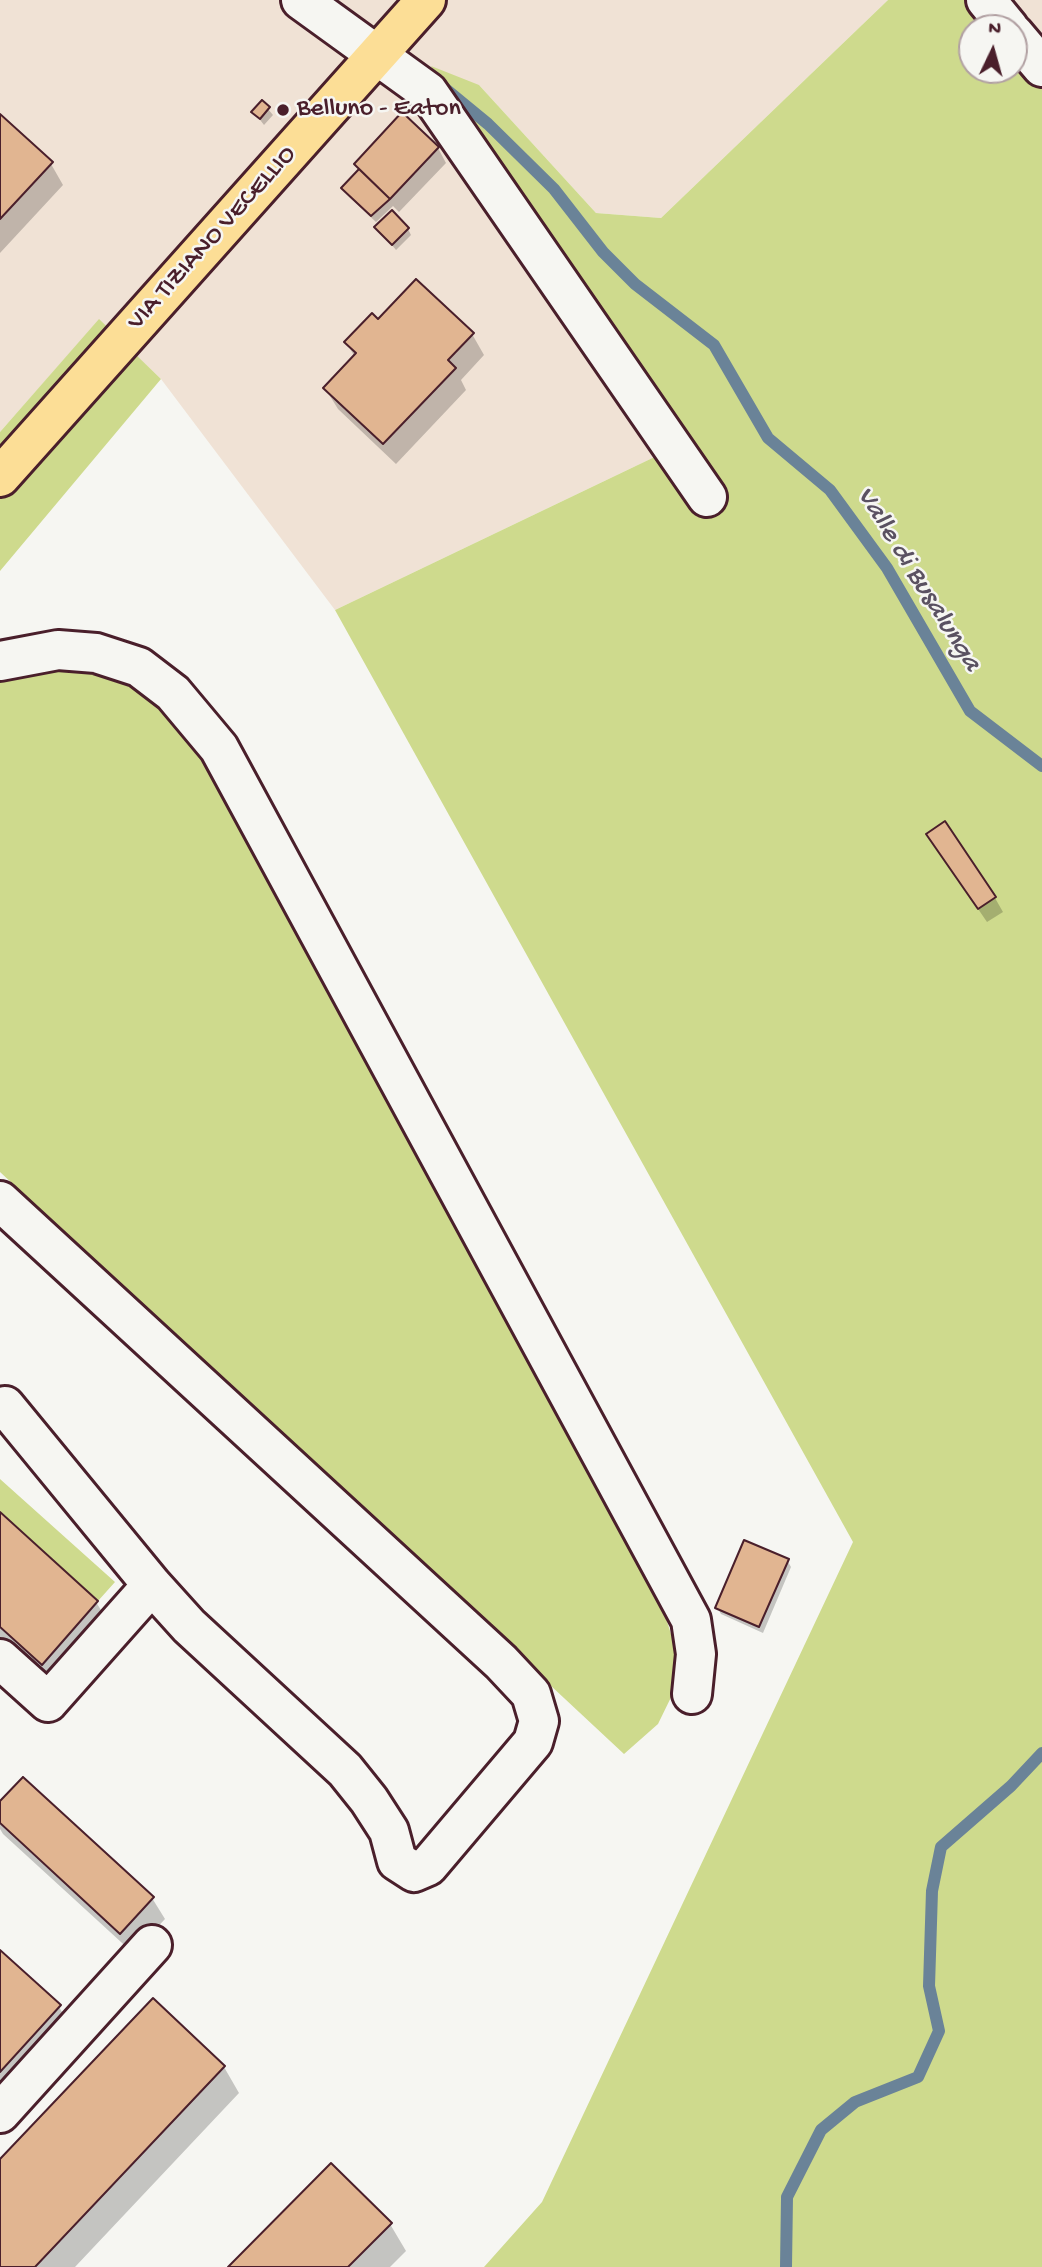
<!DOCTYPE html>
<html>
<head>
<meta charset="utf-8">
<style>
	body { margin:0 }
	#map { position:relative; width:1042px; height:2267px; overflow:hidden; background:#f6f6f2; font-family:"Gochi Hand",sans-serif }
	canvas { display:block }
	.north { position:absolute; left:958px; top:14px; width:70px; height:70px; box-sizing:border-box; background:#f6f6f2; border:2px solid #b1a0a2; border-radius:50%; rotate:5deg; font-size:19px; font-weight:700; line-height:28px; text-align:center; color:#4a1f2b }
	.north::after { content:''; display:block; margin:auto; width:24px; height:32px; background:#4a1f2b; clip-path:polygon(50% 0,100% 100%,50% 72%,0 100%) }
</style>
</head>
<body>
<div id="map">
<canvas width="1042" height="2267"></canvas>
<div class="north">N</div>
</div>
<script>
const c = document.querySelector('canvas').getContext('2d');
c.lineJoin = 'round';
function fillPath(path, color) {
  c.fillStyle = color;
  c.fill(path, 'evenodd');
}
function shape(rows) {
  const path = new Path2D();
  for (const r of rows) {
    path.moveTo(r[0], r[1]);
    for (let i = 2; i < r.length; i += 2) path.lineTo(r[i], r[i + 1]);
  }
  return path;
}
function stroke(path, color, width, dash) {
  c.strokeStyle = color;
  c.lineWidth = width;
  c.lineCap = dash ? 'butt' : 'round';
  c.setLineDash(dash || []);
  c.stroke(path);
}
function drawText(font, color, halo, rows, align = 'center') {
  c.font = font + ' "Gochi Hand",sans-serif';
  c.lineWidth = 5;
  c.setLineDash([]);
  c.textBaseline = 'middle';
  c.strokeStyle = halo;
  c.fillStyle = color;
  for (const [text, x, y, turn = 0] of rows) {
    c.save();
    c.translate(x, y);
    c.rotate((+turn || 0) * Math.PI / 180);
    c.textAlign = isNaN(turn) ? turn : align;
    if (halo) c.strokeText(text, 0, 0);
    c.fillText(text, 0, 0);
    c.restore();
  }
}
fillPath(shape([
	[0,0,888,0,661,218,596,213,479,85,690,440,335,610,161,379,99,320,0,432],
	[994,0,1042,0,1042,56]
]), '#f0e2d5');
fillPath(shape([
	[888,0,994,0,1042,56,1042,2267,484,2267,542,2202,853,1542,335,610,690,440,431,66,479,85,596,213,661,218],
	[972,28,1014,28,1014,70,972,70],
	[99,319,161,379,0,571,0,432],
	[89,669,134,686,183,721,664,1612,677,1653,677,1685,658,1724,624,1754,0,1172,0,682,49,672],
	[0,1479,115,1582,98,1601,0,1512]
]), '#ceda8d');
fillPath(shape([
	[262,102,273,115,264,125,254,112],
	[402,115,438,148,446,163,399,212,393,206,376,222,347,195,343,188,360,170,356,164],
	[0,117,51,164,63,185,0,253],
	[377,227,408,229,411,235,396,250],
	[472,334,484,355,461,380,466,390,396,464,338,409,325,388,355,357,346,342],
	[937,849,995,898,1003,912,987,922],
	[0,1515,96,1602,112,1628,58,1690,0,1638],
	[787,1560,791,1567,763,1633,721,1614,717,1607],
	[0,1804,152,1898,165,1919,133,1953,3,1834,0,1829],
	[0,1952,59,2007,75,2033,0,2114],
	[224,2067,239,2093,75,2267,0,2267,0,2162],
	[390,2224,406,2251,390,2267,230,2267]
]), '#0003');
stroke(shape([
	[443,87,488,124,554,189,603,252,635,284,714,345,768,438,830,490,887,568,970,711,1042,766],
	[786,2267,787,2197,821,2130,855,2102,918,2077,939,2031,929,1986,932,1891,941,1847,1011,1786,1042,1753]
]), '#6a8398', 12);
const building = shape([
	[262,100,270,107,260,119,251,112,262,100],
	[402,112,439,147,390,199,354,164,402,112],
	[0,114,53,162,0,219,0,114],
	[359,169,390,199,371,216,341,188,359,169],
	[392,210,409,228,392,245,374,227,392,210],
	[416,279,474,333,448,360,456,368,383,444,323,388,356,353,344,342,372,313,378,319,416,279],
	[945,821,996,897,978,909,926,834,945,821],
	[0,1512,98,1601,42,1665,0,1627,0,1512],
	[744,1540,789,1559,759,1627,715,1608,744,1540],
	[23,1777,154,1897,120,1934,0,1823,0,1801,23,1777],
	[0,1950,61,2005,0,2072,0,1950],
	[153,1998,225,2066,35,2267,0,2267,0,2159,153,1998],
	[331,2163,392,2223,348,2267,228,2267,331,2163]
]);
fillPath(building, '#e1b591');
stroke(building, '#4a1f2b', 2);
const minor = shape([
	[301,0,428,92,707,497],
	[986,0,1009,28],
	[1014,34,1042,67],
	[0,661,58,650,96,653,139,667,173,693,219,748,691,1620,696,1654,692,1694],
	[0,1201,501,1662,531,1694,539,1721,533,1742,428,1866,414,1872,397,1861,389,1831,369,1800,345,1770,189,1626,152,1585,5,1406,0,1409],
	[0,1659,48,1702,152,1585],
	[0,2113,152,1945]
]);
const major = shape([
	[0,477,426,0]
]);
stroke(minor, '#4a1f2b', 44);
stroke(major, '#4a1f2b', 44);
stroke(minor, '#f6f6f2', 38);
stroke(major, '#fcde96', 38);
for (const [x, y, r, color] of [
	[283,110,7,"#4a1f2b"]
]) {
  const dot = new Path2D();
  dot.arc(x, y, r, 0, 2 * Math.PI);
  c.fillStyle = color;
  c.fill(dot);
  stroke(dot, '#f6f6f2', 2.5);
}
drawText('26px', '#4a1f2b', '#f6f6f2', [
	["Belluno - Eaton",297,110]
], 'left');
drawText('26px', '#4a1f2b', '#f6f6f2', [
	["VIA TIZIANO VECELLIO",213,239,-48]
]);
drawText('italic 28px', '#5a5161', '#f6f6f2', [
	["Valle di Busalunga",917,580,58]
]);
</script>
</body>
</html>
